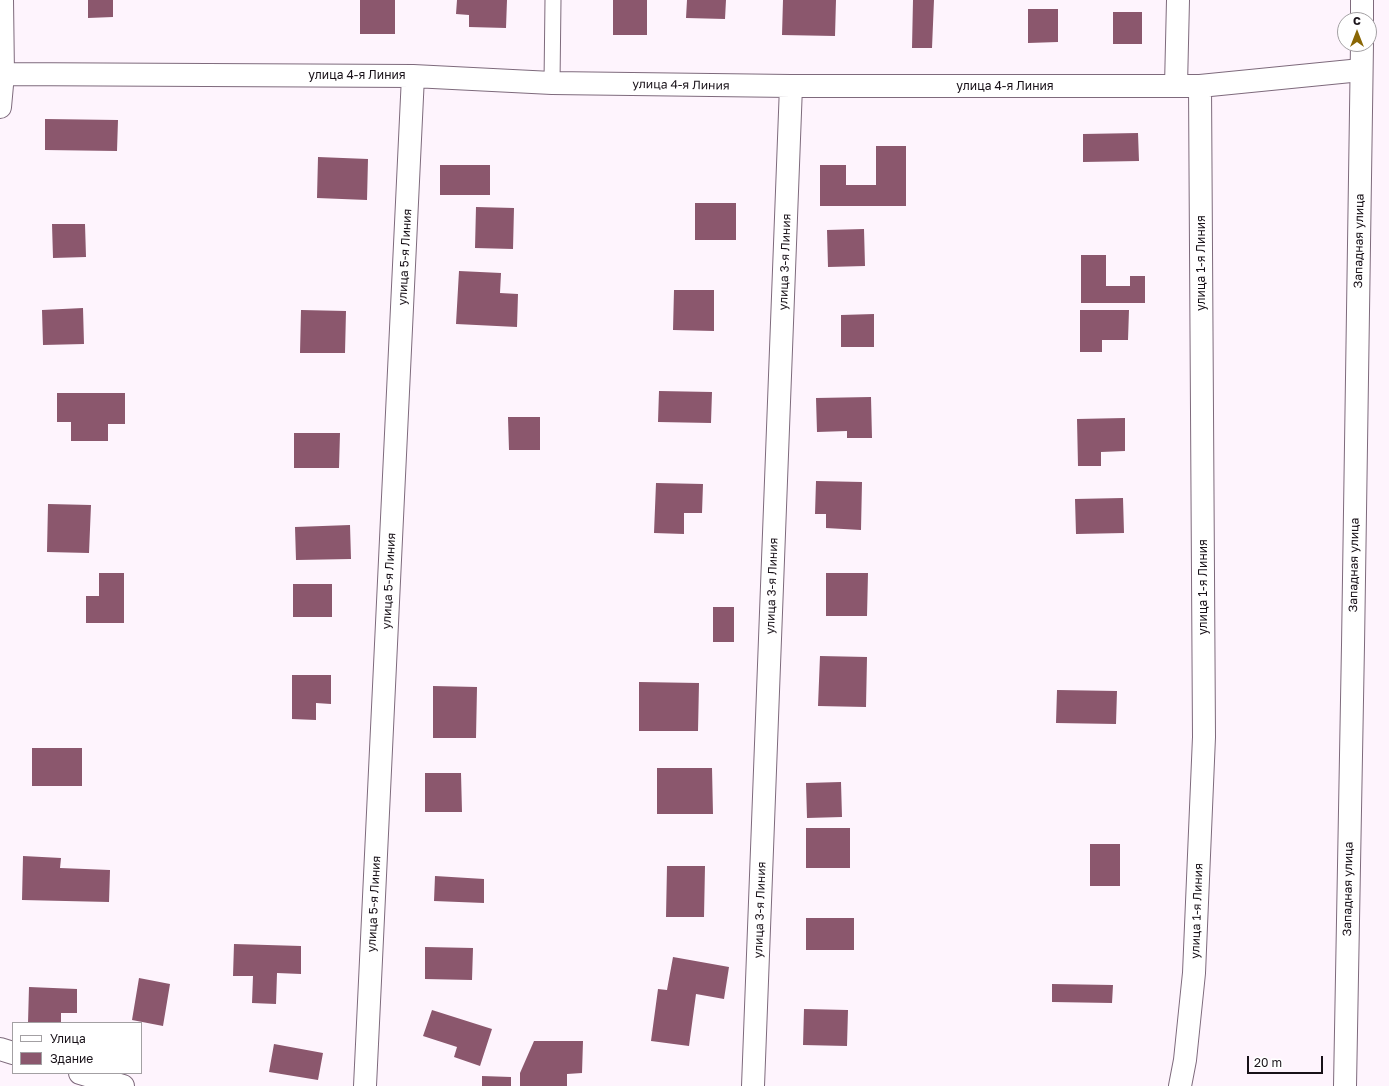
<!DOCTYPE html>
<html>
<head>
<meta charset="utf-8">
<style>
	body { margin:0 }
	#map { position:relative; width:1389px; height:1086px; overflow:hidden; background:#fef4fd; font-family:"Golos Text",sans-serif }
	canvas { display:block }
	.legend { position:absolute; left:12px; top:1022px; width:130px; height:52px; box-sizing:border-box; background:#fff; border:1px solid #a3a0a3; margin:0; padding:5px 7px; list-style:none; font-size:12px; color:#181118 }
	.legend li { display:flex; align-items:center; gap:8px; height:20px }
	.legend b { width:20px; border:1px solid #a3a0a3 }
	.north { position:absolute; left:1337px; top:12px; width:40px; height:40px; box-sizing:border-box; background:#fff; border:1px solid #a3a0a3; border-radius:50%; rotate:0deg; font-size:11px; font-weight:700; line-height:16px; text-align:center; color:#181118 }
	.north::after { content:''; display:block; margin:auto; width:14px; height:18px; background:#8a6705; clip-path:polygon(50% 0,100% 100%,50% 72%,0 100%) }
	.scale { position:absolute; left:1247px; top:1056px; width:76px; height:18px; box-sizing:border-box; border:2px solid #181118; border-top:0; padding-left:5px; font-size:12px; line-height:14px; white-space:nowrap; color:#181118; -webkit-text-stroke:3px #fff; paint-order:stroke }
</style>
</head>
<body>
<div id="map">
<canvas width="1389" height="1086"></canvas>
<ul class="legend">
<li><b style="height:5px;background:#fff"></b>Улица</li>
<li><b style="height:11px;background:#8b576d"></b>Здание</li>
</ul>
<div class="north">С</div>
<div class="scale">20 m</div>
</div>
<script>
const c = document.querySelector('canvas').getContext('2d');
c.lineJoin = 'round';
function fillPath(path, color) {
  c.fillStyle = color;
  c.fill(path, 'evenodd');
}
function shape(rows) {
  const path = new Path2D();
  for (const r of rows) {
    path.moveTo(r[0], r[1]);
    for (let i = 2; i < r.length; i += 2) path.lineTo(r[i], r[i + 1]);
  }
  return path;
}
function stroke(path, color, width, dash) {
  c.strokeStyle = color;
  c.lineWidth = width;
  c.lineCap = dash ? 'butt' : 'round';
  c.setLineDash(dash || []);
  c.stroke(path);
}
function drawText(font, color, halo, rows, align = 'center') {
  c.font = font + ' "Golos Text",sans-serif';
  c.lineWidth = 3;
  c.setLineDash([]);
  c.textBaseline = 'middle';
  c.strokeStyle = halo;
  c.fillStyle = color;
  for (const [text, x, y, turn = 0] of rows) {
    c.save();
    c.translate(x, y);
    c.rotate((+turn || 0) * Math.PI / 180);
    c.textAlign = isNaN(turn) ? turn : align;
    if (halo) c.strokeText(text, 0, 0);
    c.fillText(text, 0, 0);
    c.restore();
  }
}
fillPath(shape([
	[88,0,113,0,113,17,88,18],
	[360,0,395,0,395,34,360,34],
	[457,0,507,0,506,28,469,27,469,15,456,14],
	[613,0,647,0,647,35,613,35],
	[687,0,726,0,725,19,686,18],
	[783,0,836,0,835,36,782,35],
	[913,0,934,0,932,48,912,48],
	[1028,9,1058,9,1058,42,1028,43],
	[1113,12,1142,12,1142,44,1113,44],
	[45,119,118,120,117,151,45,150],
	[1138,133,1139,161,1083,162,1083,134],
	[876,146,906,146,906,206,820,206,820,165,846,165,846,185,876,185],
	[318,157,368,159,367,200,317,198],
	[440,165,490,165,490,195,440,195],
	[695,203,736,203,736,240,695,240],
	[476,207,514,208,513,249,475,248],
	[52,224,85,224,86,257,53,258],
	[864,229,865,266,828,267,827,230],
	[1081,255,1106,255,1106,286,1130,286,1130,276,1145,276,1145,303,1081,303],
	[459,271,501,273,500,293,518,294,517,327,456,324],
	[674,290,714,290,714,331,673,330],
	[83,308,84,344,43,345,42,310],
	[301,310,346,311,345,353,300,353],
	[1080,310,1129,310,1128,340,1102,340,1102,352,1080,352],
	[874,314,874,347,841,347,841,315],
	[659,391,712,392,711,423,658,422],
	[57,393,125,393,125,424,108,424,108,441,71,441,71,422,57,422],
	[871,397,872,438,847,438,847,431,817,432,816,398],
	[508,417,540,417,540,450,509,450],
	[1125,418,1125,451,1101,452,1101,466,1078,466,1077,419],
	[294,433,340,433,339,468,294,468],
	[816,481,862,482,861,530,826,528,826,514,815,514],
	[656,483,703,484,702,513,684,513,684,534,654,533],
	[1123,498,1124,533,1076,534,1075,499],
	[48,504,91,505,89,553,47,552],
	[350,525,351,559,296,560,295,527],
	[99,573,124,573,124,623,86,623,86,596,99,596],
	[826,573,868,573,867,616,826,616],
	[293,584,332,584,332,617,293,617],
	[713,607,734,607,734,642,713,642],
	[820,656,867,657,866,707,818,706],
	[292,675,331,675,331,704,316,703,316,720,292,719],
	[639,682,699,683,698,731,639,731],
	[433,686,477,687,476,738,433,738],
	[1057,690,1117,691,1116,724,1056,723],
	[32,748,82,748,82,786,32,786],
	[657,768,712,768,713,814,657,814],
	[425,773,461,773,462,812,425,812],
	[841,782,842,817,807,818,806,783],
	[806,828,850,828,850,868,806,868],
	[1090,844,1120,844,1120,886,1090,886],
	[23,856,61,858,60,868,110,870,109,902,22,900],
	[667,866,705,866,704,917,666,917],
	[435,876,484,879,484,903,434,901],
	[806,918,854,918,854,950,806,950],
	[234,944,301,946,301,974,277,973,276,1004,252,1003,253,976,233,976],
	[425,947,473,948,472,980,425,979],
	[673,957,729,967,724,999,696,994,689,1046,651,1041,658,989,667,990],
	[139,978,170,984,163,1026,132,1020],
	[1052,984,1113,985,1112,1003,1052,1002],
	[29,987,77,989,77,1013,61,1013,61,1023,28,1023],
	[804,1009,848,1010,847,1046,803,1045],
	[432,1010,492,1029,480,1066,454,1057,457,1047,423,1036],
	[534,1041,583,1041,582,1073,567,1074,567,1086,520,1086,520,1073],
	[274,1044,323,1053,318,1080,269,1072],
	[482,1076,511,1077,511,1086,482,1086]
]), '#8b576d');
const service = shape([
	[552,83,553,0]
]);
const minor = shape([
	[0,74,413,76,552,83,791,86,1200,86,1361,70],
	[1176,86,1178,0],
	[0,107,3,74,2,0],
	[0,1049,13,1053],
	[80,1073,123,1086],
	[365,1086,413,76],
	[753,1086,791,86],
	[1180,1086,1185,1060,1194,973,1204,737,1200,86]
]);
const tertiary = shape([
	[1362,20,1362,0],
	[1345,1086,1353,645,1362,44]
]);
stroke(service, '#7e6a7c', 17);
stroke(minor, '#7e6a7c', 24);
stroke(tertiary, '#7e6a7c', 24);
stroke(service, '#fff', 15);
stroke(minor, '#fff', 22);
stroke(tertiary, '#fff', 22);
drawText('12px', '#181118', '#fff', [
	["улица 4-я Линия",357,75],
	["улица 4-я Линия",681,85,1],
	["улица 4-я Линия",1005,86],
	["Западная улица",1359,241,-89],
	["улица 5-я Линия",405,257,-87],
	["улица 3-я Линия",785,262,-88],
	["улица 1-я Линия",1201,263,-90],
	["Западная улица",1354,565,-89],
	["улица 5-я Линия",389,581,-87],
	["улица 3-я Линия",772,586,-88],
	["улица 1-я Линия",1203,587,-90],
	["Западная улица",1348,889,-89],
	["улица 5-я Линия",374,904,-87],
	["улица 3-я Линия",760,910,-88],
	["улица 1-я Линия",1197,911,-88]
]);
</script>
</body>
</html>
